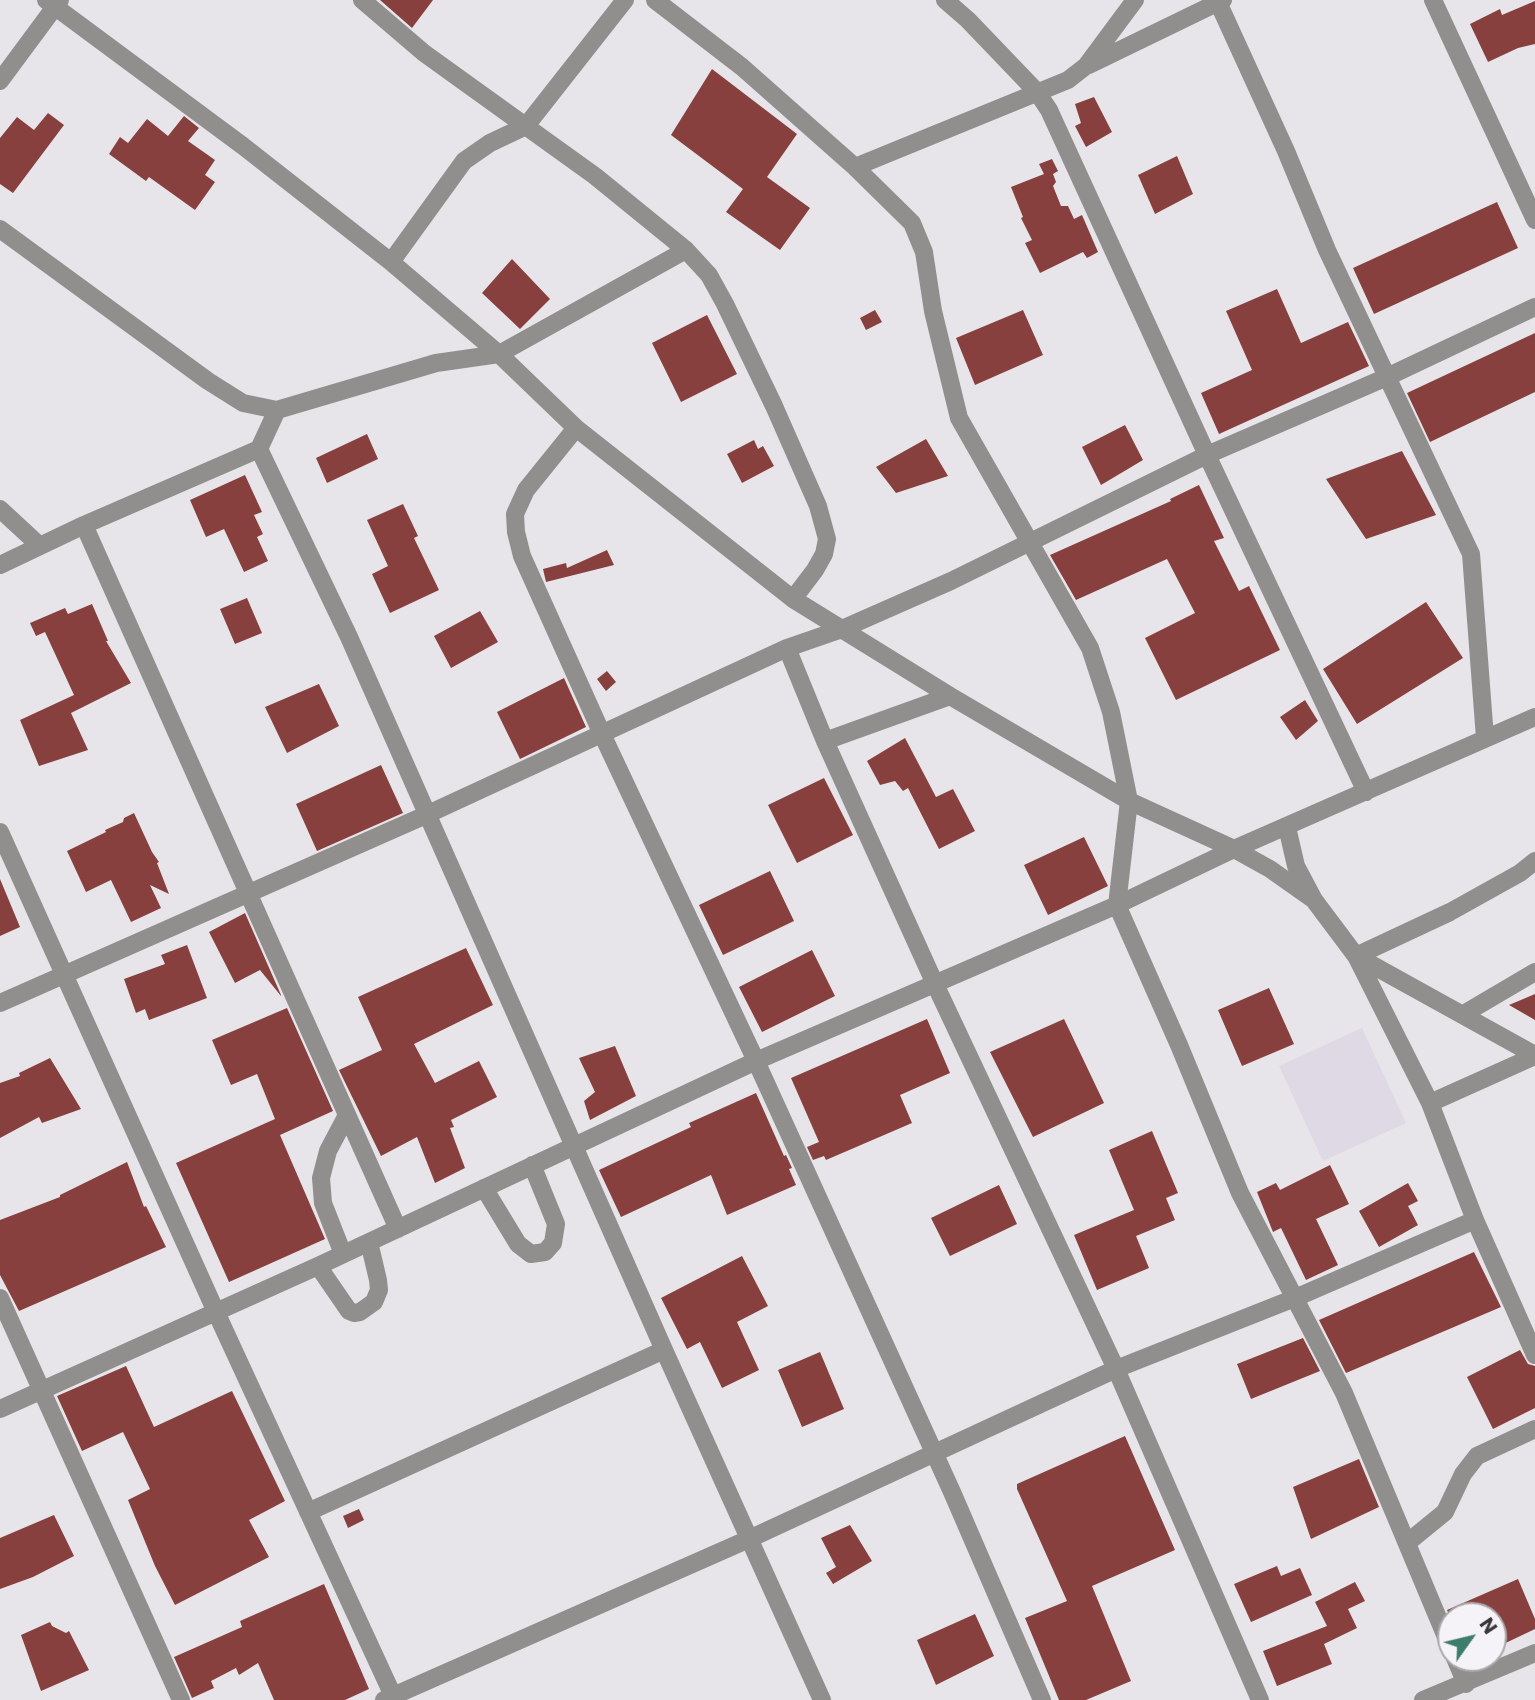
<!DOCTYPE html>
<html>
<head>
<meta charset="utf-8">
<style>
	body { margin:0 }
	#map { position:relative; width:1535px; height:1700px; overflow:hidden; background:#e7e5e9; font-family:Poppins,sans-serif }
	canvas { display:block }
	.north { position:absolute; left:1437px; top:1602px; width:70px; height:70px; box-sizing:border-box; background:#f5f3f7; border:2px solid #aaa8ab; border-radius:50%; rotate:56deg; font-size:19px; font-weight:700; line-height:28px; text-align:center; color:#393839 }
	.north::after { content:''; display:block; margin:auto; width:24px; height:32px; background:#3c7d6c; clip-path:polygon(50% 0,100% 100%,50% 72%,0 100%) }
</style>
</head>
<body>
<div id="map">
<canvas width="1535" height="1700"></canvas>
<div class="north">N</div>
</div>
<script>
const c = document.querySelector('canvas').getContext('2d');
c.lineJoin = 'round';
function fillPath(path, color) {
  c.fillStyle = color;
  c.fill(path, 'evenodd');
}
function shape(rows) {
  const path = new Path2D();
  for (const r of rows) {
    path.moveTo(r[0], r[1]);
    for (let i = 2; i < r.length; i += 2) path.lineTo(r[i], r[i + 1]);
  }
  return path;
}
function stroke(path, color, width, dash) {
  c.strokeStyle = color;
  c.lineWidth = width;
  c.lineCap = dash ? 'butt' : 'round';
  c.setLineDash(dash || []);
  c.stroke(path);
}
fillPath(shape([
	[1362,1028,1406,1123,1323,1161,1279,1066]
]), '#ded9e4');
fillPath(shape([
	[380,0,433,0,412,28],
	[1535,1,1535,44,1518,48,1488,62,1470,24,1500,9,1502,15],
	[712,69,797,134,767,177,810,208,780,250,726,212,743,189,671,135],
	[1094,97,1112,132,1086,147,1075,126,1081,123,1075,104],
	[48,113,64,125,13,193,0,184,0,138,17,117,34,130],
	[184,116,199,128,188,141,215,160,205,175,215,182,195,210,149,177,146,181,109,154,120,137,128,143,147,119,168,136],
	[1177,156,1193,194,1155,214,1138,175],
	[1052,159,1058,171,1053,174,1056,182,1053,186,1061,206,1068,206,1074,219,1082,215,1098,252,1087,258,1083,252,1040,273,1025,243,1032,240,1021,218,1023,217,1011,187,1044,174,1039,164],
	[1497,202,1518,248,1374,314,1353,268],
	[512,259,550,299,520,329,482,293],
	[1277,289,1301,343,1348,322,1369,366,1219,434,1201,393,1252,370,1226,311],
	[875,310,882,322,866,330,860,318],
	[1023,310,1043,355,975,385,956,338],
	[707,315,737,374,681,402,652,343],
	[1535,333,1535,392,1430,442,1407,393],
	[1125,425,1143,460,1101,485,1082,447],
	[367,434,378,459,327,483,316,458],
	[926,439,948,476,896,493,876,467],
	[754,440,758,449,763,446,774,466,742,483,727,454],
	[1402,451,1436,515,1366,539,1326,479],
	[245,475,262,512,254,515,263,534,257,537,268,561,244,572,224,529,206,537,190,500],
	[1199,485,1224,538,1214,541,1239,591,1249,586,1280,650,1176,700,1145,638,1195,613,1167,559,1076,600,1050,555,1171,501,1170,499],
	[403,504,418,536,414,538,439,590,390,613,372,574,388,566,367,520],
	[607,550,614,565,546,582,543,569,566,563,567,568],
	[247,598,262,633,235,644,220,609],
	[1426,602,1463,658,1357,724,1323,669],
	[92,604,108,641,106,641,131,683,71,713,88,750,39,766,20,720,74,695,45,632,36,636,30,623,65,608,68,614],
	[480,611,498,642,451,668,434,636],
	[607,671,616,682,606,691,597,679],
	[564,678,586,727,520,759,497,712],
	[319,684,339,726,287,753,265,707],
	[1305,700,1318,721,1296,740,1280,717],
	[905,738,936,797,953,789,975,831,939,849,908,788,903,791,895,781,880,785,867,761],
	[381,765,403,813,317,851,296,804],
	[824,778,853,835,797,863,768,805],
	[134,813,152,852,159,862,157,863,169,894,150,885,161,908,131,922,111,880,86,892,67,851,106,832,105,830,123,822,124,818],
	[1084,837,1108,886,1048,915,1024,865],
	[770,871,794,921,723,955,699,905],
	[0,879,20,927,0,936],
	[245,913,281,995,281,996,260,970,235,983,209,932],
	[187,945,207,998,149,1020,145,1009,136,1013,124,979,165,964,161,955],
	[466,948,493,1005,414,1044,435,1083,479,1061,497,1097,451,1120,454,1127,450,1128,465,1168,435,1183,417,1137,381,1156,339,1070,382,1050,358,997],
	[812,950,835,996,762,1032,739,987],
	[1269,988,1294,1044,1242,1066,1218,1010],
	[1535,994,1535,1020,1509,1005],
	[287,1008,333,1111,280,1135,325,1239,229,1282,176,1163,275,1119,257,1074,231,1085,212,1040],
	[927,1019,950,1073,900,1095,912,1123,826,1160,824,1156,813,1160,807,1147,819,1142,791,1078],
	[1064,1019,1104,1103,1033,1137,990,1052],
	[615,1046,636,1096,590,1120,584,1101,595,1092,579,1058],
	[50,1058,81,1109,42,1123,39,1117,0,1138,0,1083,20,1076,19,1073],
	[756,1093,784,1156,786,1155,792,1168,789,1169,796,1185,727,1215,711,1175,621,1217,599,1170,691,1127,689,1123],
	[1152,1131,1178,1193,1166,1198,1175,1220,1136,1236,1149,1268,1097,1290,1074,1235,1134,1210,1109,1150],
	[127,1162,144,1207,146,1206,166,1247,19,1311,0,1275,0,1220,60,1197,60,1195],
	[1330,1165,1349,1204,1316,1219,1338,1265,1306,1280,1281,1228,1273,1232,1257,1192,1276,1183,1280,1190],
	[1408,1183,1418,1201,1408,1206,1418,1225,1379,1247,1359,1211],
	[999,1185,1017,1224,950,1256,931,1218],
	[1474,1252,1501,1307,1346,1373,1319,1320],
	[742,1256,768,1306,737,1322,759,1370,722,1388,700,1342,687,1349,661,1298],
	[1303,1338,1320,1371,1251,1399,1237,1364],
	[1520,1350,1528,1364,1535,1366,1535,1408,1493,1429,1467,1377],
	[820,1352,844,1409,802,1427,778,1370],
	[126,1366,154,1427,232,1391,285,1501,249,1520,269,1557,175,1605,155,1566,128,1500,150,1489,123,1432,82,1451,57,1396],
	[1125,1436,1175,1550,1092,1586,1131,1681,1086,1700,1059,1700,1025,1618,1067,1601,1017,1489,1017,1484],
	[1359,1459,1379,1507,1311,1539,1293,1487],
	[359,1509,364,1520,348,1528,343,1516],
	[54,1515,74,1556,33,1577,0,1589,0,1538],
	[850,1525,872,1561,833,1584,826,1573,836,1567,821,1538],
	[1277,1566,1281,1576,1300,1568,1312,1595,1251,1622,1234,1584],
	[1518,1579,1535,1619,1535,1629,1493,1649,1493,1616,1450,1616,1447,1610],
	[1355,1582,1365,1601,1348,1609,1357,1628,1324,1644,1332,1664,1277,1686,1263,1651,1327,1626,1315,1602],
	[324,1584,369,1689,345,1700,274,1700,258,1663,239,1675,236,1668,211,1681,214,1688,192,1698,174,1657,242,1627,240,1621],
	[975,1614,994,1656,936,1685,917,1640],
	[50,1622,52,1626,66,1633,69,1631,89,1670,41,1691,21,1635]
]), '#88403f');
stroke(shape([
	[46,0,243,146,391,262,499,354,576,428,793,599,950,696,1129,801,1234,849,1270,869,1314,900],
	[362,0,424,53,595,176,686,250,709,275,725,304,774,406,818,506,827,539,824,554,815,570,793,599],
	[655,0,742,67,855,167,912,223,924,252,933,311,959,418,1090,648,1111,712,1129,801,1117,905,1179,1045,1240,1193,1344,1393,1451,1649],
	[945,0,968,20,1037,92,1049,110,1207,455,1366,792],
	[1217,0,1286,151,1327,250,1471,554,1485,738],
	[1433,0,1535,220],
	[1089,65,1223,0],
	[0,81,60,0],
	[855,167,1068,80,1086,66,1135,0],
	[0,229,208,381,243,403,277,410],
	[391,262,464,161,490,143,526,126,625,0],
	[576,428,526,490,515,514,516,532,522,556,602,734,756,1061,952,1492,1042,1700],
	[259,449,349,637,664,1350,822,1700],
	[0,509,40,546],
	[84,525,398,1229],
	[0,565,84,525,259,449,277,410,436,363,499,354,686,250],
	[787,648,825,741,935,984,1116,1369,1260,1700],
	[825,741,950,696],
	[1287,827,1296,866,1314,900,1356,956,1430,1103,1475,1220,1535,1355],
	[0,832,216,1312,395,1700],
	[1356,956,1535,1055],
	[1356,956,1450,912,1520,873,1535,861],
	[0,1003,426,815,787,648,842,629,951,581,1207,455,1387,377,1535,307],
	[1462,1015,1535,972],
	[1430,1103,1535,1056],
	[484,1188,518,1244,531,1254,545,1252,553,1243,556,1224,532,1165],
	[343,1254,323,1203,321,1178,328,1151,347,1115],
	[318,1266,349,1311,354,1313,360,1312,374,1302,379,1290,378,1280,369,1242],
	[0,1298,181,1700],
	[0,1409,318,1266,756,1061,1117,905,1234,849,1535,717],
	[308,1512,664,1350],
	[1407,1543,1445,1512,1463,1474,1477,1456,1535,1429],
	[1455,1658,1466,1684],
	[384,1700,749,1539,1116,1369,1295,1298,1475,1220],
	[1423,1700,1535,1653]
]), '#908f8e', 18);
</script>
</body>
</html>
